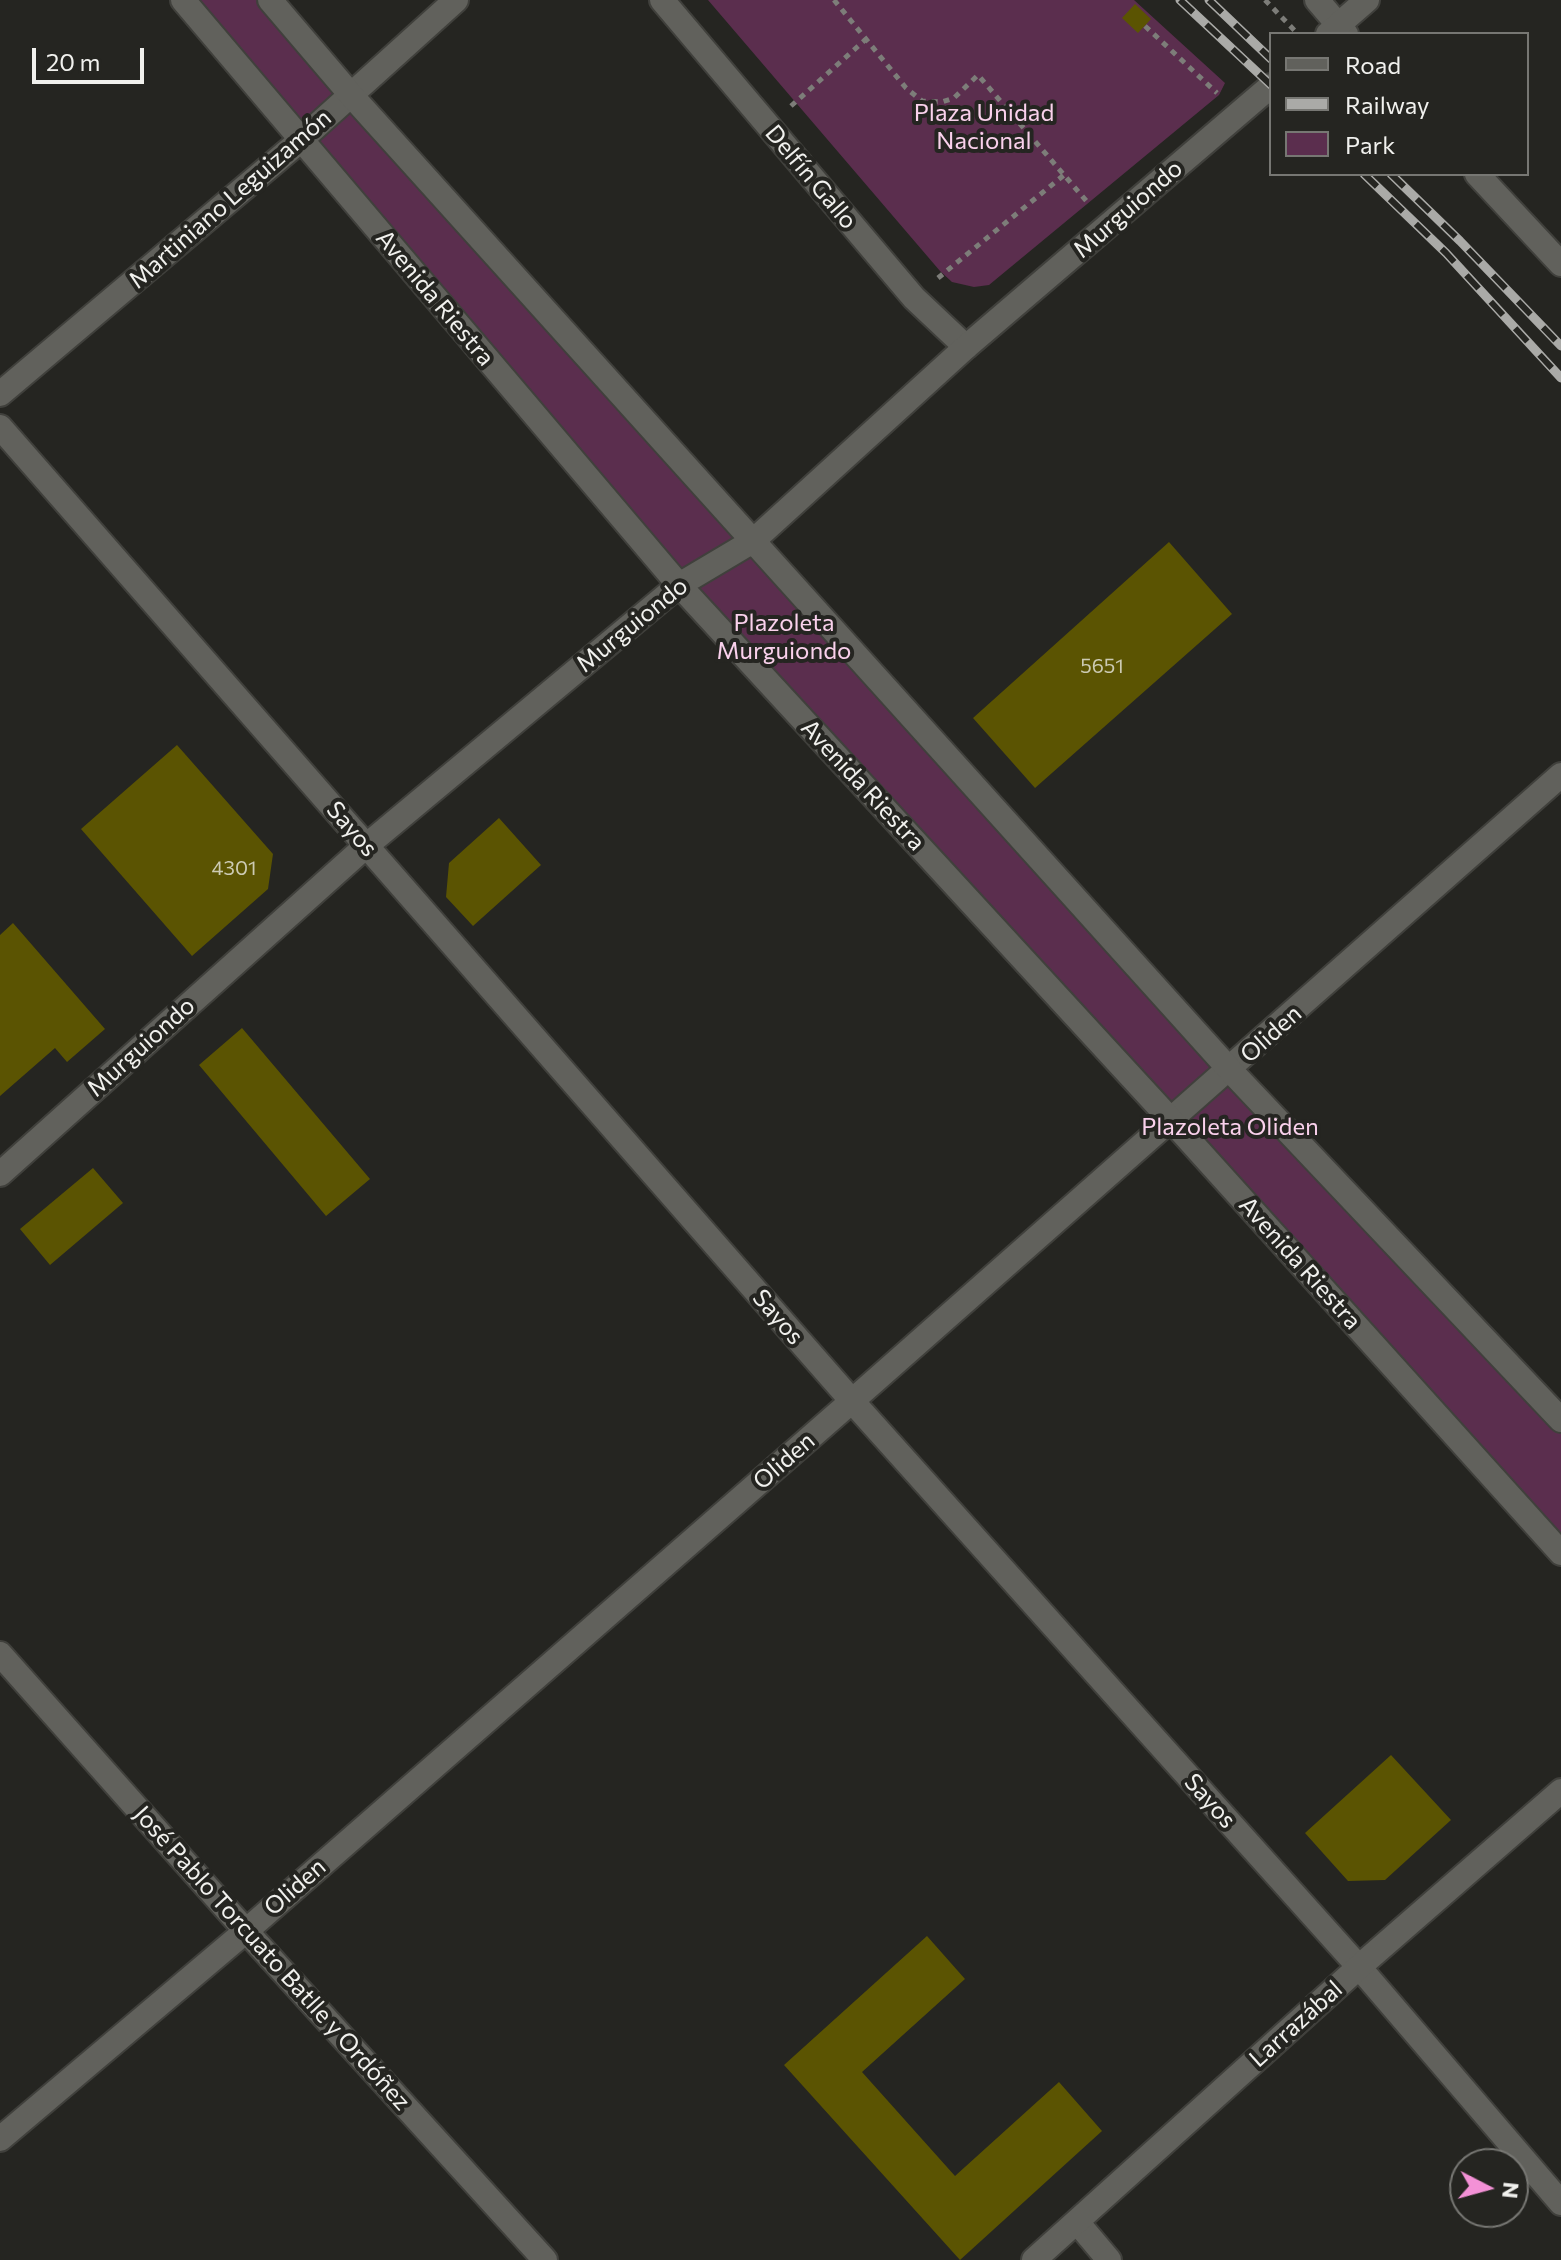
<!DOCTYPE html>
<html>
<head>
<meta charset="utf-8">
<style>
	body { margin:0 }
	#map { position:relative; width:1561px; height:2260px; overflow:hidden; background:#252521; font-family:Commissioner,sans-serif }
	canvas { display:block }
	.legend { position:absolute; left:1269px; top:32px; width:260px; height:144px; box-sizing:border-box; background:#252521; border:2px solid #777773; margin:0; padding:10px 14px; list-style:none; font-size:24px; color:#f1f1ee }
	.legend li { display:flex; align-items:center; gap:16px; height:40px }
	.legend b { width:40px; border:2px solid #777773 }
	.north { position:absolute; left:1449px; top:2148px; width:80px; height:80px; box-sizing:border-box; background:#252521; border:2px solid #777773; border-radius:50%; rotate:96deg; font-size:22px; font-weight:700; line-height:32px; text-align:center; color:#f1f1ee }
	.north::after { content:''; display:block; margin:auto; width:28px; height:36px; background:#f391d6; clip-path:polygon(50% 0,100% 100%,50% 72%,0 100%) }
	.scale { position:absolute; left:32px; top:48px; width:112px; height:36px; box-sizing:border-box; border:4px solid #f1f1ee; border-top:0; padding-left:10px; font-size:24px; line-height:28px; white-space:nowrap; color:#f1f1ee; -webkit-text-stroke:6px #252521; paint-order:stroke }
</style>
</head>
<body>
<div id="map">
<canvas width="1561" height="2260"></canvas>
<ul class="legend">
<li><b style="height:10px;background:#61615c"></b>Road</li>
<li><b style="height:10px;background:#aaaaa7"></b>Railway</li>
<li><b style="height:22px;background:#5b2e4e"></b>Park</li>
</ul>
<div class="north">N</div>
<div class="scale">20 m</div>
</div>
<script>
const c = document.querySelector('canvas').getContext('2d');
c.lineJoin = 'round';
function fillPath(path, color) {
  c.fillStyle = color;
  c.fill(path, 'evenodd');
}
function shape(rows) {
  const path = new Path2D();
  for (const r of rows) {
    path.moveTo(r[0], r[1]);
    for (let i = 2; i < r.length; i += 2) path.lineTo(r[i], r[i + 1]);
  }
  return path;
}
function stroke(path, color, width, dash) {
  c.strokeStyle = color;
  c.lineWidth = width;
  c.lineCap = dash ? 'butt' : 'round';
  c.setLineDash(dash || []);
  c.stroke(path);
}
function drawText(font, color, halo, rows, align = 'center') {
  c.font = font + ' Commissioner,sans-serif';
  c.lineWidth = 8;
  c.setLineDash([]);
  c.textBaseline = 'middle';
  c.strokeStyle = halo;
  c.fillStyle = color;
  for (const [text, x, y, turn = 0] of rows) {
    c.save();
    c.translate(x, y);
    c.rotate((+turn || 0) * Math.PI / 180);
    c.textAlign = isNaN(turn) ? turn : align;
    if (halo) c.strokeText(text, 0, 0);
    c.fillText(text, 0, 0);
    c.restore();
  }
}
fillPath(shape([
	[183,0,270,0,1561,1420,1561,1553,679,585],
	[708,0,1134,0,1225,83,1219,95,989,285,974,287,952,282,940,271]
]), '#5b2e4e');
fillPath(shape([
	[1135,4,1151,19,1138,33,1122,18],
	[1169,542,1232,614,1035,788,973,718],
	[177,745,273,854,268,889,192,956,81,829],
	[499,818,541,865,473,926,446,897,449,863],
	[13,923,105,1029,67,1062,55,1048,0,1096,0,935],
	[242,1028,370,1179,326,1216,199,1065],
	[93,1168,123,1203,50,1265,20,1229],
	[1391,1755,1451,1820,1385,1880,1348,1881,1305,1833],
	[927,1936,965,1979,862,2072,955,2176,1059,2082,1102,2131,960,2260,784,2065]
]), '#5b5402');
const street = shape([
	[662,0,914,298,966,347],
	[1317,0,1346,34],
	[1477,174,1561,264],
	[0,394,301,140,456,0],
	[0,427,852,1401,1359,1967,1561,2203],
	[0,1654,246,1931,545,2260],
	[0,2139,246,1931,852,1401,1561,775],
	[1077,2222,1109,2260]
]);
const secondary = shape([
	[183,0,679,585,1171,1120,1561,1553],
	[270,0,351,95,1230,1070,1561,1420],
	[1328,34,1367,0],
	[0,1174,366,846,679,585,753,541,966,347,1271,86],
	[1034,2260,1359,1967,1561,1791]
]);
stroke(street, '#40403c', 28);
stroke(secondary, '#40403c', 28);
stroke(shape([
	[834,0,906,88,922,101,942,102,954,98,978,75,1089,204],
	[1265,0,1298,34],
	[1145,26,1217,93],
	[791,106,865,40],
	[938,278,1064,175]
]), '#7d7d79', 5, [6, 6]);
stroke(street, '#61615c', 24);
stroke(secondary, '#61615c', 24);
const rail = shape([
	[1180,0,1271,85],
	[1209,0,1271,59],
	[1364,174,1446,253,1561,378],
	[1391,174,1460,241,1561,346]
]);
stroke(rail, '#aaaaa7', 9);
stroke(rail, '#252521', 6, [18]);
drawText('20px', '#cccab3', null, [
	["5651",1102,666],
	["4301",234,868]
]);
drawText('24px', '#fad1ec', '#252521', [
	["Plaza Unidad",984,113],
	["Nacional",984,141],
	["Plazoleta",784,623],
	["Murguiondo",784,651],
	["Plazoleta Oliden",1230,1127]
]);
drawText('24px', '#f1f1ee', '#252521', [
	["Delfín Gallo",811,177,50],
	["Martiniano Leguizamón",230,199,-41],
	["Murguiondo",1128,209,-41],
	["Avenida Riestra",435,298,50],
	["Murguiondo",632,625,-39],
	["Avenida Riestra",863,785,47],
	["Sayos",352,829,49],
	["Oliden",1271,1034,-42],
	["Murguiondo",141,1047,-42],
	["Avenida Riestra",1300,1263,48],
	["Sayos",778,1317,49],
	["Oliden",784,1461,-41],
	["Sayos",1210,1801,48],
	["Oliden",295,1887,-41],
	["José Pablo Torcuato Batlle y Ordóñez",272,1958,48],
	["Larrazábal",1296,2024,-42]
]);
</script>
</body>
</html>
